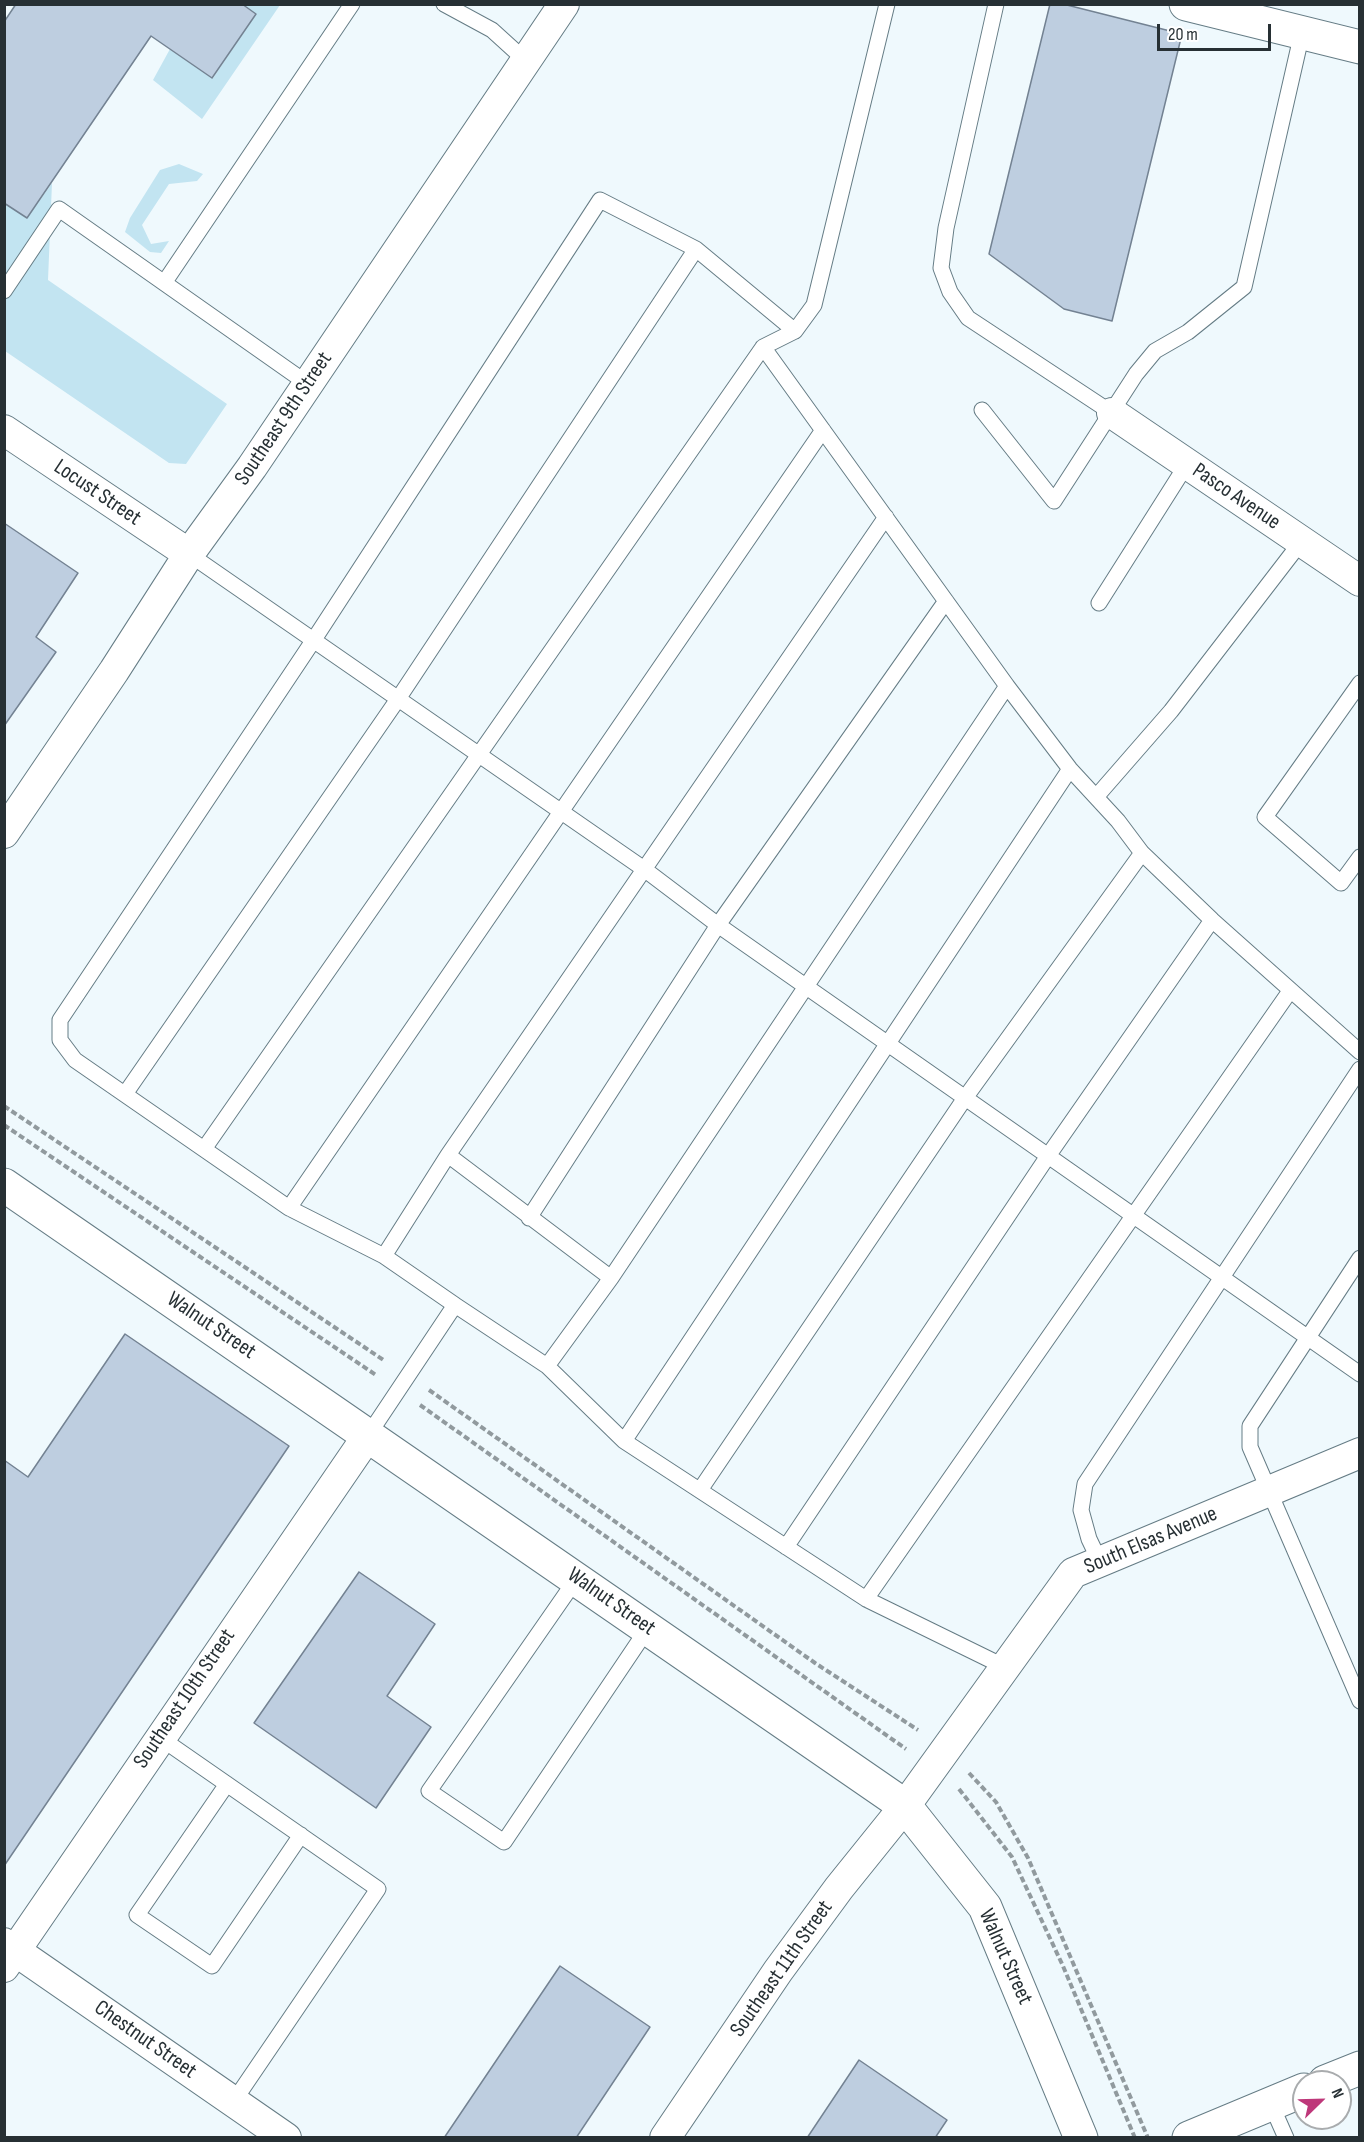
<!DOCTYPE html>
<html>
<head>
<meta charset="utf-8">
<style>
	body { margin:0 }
	#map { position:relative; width:1364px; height:2142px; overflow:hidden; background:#eff9fd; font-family:"Sofia Sans Condensed",sans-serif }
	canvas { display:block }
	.frame { position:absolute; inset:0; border:6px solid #273034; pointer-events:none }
	.north { position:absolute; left:1292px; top:2070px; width:60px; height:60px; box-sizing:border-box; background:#fff; border:2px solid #a9acae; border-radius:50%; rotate:67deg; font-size:16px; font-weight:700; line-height:24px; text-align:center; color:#273034 }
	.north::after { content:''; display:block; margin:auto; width:21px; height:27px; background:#be387a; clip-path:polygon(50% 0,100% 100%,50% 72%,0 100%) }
	.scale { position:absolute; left:1157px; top:24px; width:114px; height:27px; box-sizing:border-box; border:3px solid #273034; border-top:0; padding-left:8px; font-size:18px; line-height:21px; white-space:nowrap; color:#273034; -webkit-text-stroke:4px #fff; paint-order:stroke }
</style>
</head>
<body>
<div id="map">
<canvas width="1364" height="2142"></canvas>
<div class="frame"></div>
<div class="north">N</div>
<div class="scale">20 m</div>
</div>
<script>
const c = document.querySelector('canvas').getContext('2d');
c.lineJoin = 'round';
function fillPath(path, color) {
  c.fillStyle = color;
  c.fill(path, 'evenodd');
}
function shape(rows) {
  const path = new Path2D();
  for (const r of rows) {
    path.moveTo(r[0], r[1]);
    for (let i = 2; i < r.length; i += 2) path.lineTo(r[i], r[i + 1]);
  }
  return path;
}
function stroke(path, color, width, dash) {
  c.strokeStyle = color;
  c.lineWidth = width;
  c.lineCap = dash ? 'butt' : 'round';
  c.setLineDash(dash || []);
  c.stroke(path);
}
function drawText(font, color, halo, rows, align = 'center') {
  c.font = font + ' "Sofia Sans Condensed",sans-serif';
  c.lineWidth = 5;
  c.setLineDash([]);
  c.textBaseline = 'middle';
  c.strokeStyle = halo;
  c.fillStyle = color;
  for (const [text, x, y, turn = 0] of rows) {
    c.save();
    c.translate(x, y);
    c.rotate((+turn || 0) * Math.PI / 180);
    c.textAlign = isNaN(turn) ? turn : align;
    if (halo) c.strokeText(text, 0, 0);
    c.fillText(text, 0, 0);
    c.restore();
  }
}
fillPath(shape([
	[242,5,280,5,202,119,153,80,170,49,213,78,256,14],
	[179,164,203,174,197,181,169,184,142,225,151,244,169,241,161,253,150,252,125,232,130,218,160,170],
	[52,183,48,280,227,404,186,464,169,463,5,351,4,203,27,218]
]), '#c2e4f1');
const building = shape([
	[16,4,242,4,256,14,212,78,151,36,27,218,4,203,4,22,16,4],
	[1050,4,1063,4,1182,34,1112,321,1064,309,989,254,1050,4],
	[4,523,78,573,36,637,56,652,4,726,4,523],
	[125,1334,289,1446,4,1866,4,1460,28,1477,125,1334],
	[359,1572,435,1624,387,1696,431,1727,376,1808,254,1723,359,1572],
	[560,1966,650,2027,576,2138,444,2138,560,1966],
	[859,2060,947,2120,935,2138,807,2138,859,2060]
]);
fillPath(building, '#becee0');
stroke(building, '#738292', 1.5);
const service = shape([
	[444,4,492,30,525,60],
	[887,4,814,305,795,331,763,347,1007,686,1070,769,1118,821,1142,853,1212,920,1360,1052],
	[996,4,946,228,941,268,950,292,968,318,1112,413],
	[164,283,352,4],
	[4,291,59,209,308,384],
	[982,410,1054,501,1136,374,1155,351,1188,332,1244,287,1302,33],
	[189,554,644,869,718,925,1360,1374],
	[1099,603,1187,464],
	[1360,683,1265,817,1341,883,1360,857],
	[1096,797,1171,711,1301,542],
	[125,1094,398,699,696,249],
	[204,1149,763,347],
	[448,1155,886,517],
	[289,1208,823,430],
	[529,1218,718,925,946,601],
	[384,1256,448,1155,611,1278,547,1366],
	[1360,1258,1250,1426,1250,1447,1360,1701],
	[611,1278,1007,686],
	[455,1305,384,1256,289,1208,75,1060,60,1040,60,1020,313,641,600,200,696,249,795,331],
	[369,1434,455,1305,547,1366,624,1441,866,1599,1005,1667],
	[624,1441,1070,769],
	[700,1490,965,1098,1142,853],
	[786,1547,1048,1156,1212,920],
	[1100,1562,1089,1539,1081,1510,1085,1484,1360,1069],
	[577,1578,429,1791,504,1842,648,1628],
	[866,1599,1290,991],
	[159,1737,378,1889,234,2101],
	[227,1784,137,1915,212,1966,301,1835],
	[1271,2104,1286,2138]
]);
const minor = shape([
	[1112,413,1360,581],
	[4,430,189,554],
	[4,833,114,671,189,554,252,467,564,4],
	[4,1943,286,2138],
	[4,1967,369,1434],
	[665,2138,778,1971,839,1888,905,1806,1073,1573,1360,1453]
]);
const tertiary = shape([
	[1186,4,1360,47]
]);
const secondary = shape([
	[4,1185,905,1806,985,1907,1081,2138],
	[1325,2082,1360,2068],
	[1189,2138,1304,2090]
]);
stroke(service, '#657c85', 17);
stroke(minor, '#657c85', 32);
stroke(tertiary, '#657c85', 35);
stroke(secondary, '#657c85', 35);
stroke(shape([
	[4,1106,385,1361],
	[4,1125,376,1375],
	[429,1390,815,1663,918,1730],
	[420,1405,906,1749],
	[969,1773,996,1802,1028,1858,1148,2138],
	[959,1789,1012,1857,1063,1966,1135,2138]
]), '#919a9e', 4, [6, 3]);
stroke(service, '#fff', 15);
stroke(minor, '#fff', 30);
stroke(tertiary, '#fff', 33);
stroke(secondary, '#fff', 33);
drawText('22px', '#273034', '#fff', [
	["Southeast 9th Street",284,419,-56],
	["Locust Street",97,493,34],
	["Pasco Avenue",1236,497,34],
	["Walnut Street",211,1326,34],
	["South Elsas Avenue",1151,1541,-23],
	["Walnut Street",611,1602,35],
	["Southeast 10th Street",185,1699,-56],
	["Walnut Street",1005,1957,66],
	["Southeast 11th Street",782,1969,-55],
	["Chestnut Street",145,2040,35]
]);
</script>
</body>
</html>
